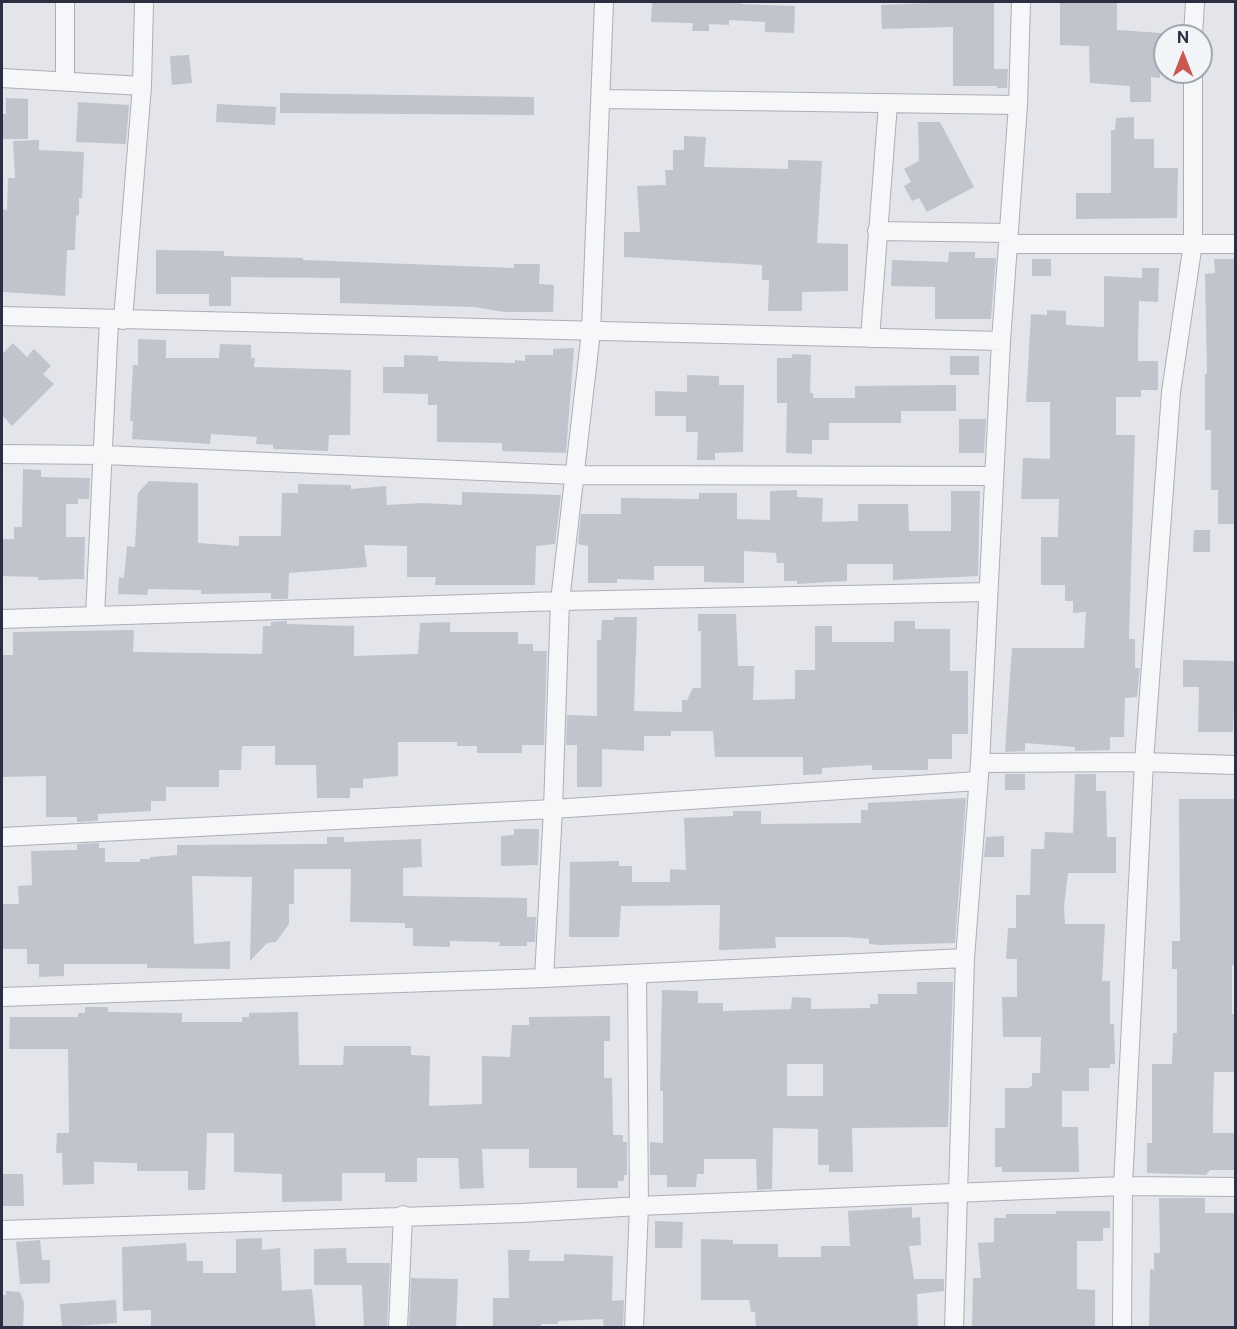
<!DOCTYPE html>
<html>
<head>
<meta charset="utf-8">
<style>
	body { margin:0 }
	#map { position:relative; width:1237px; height:1329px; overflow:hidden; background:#e4e5eb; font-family:"Public Sans",sans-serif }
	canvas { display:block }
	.frame { position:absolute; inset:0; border:3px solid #2c2f42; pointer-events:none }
	.north { position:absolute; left:1153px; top:24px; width:60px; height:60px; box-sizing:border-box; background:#f3f4f8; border:2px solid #a3a5af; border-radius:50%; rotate:0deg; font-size:16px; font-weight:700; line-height:24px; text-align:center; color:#2c2f42 }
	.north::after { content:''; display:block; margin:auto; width:21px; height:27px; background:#c85850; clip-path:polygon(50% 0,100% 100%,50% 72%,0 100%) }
</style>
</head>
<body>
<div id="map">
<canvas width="1237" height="1329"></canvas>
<div class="frame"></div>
<div class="north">N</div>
</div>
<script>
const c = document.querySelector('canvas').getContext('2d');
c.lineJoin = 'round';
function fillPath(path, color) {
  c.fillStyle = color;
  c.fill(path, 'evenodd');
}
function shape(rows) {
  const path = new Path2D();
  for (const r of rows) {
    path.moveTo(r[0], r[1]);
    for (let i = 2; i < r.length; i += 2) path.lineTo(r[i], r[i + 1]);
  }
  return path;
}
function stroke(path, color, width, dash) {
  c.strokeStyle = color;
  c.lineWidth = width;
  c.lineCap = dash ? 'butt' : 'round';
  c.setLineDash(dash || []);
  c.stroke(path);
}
fillPath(shape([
	[652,2,741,2,741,4,795,6,794,33,765,32,765,22,729,20,729,25,709,24,709,31,692,31,693,23,651,22],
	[953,2,994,2,994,69,1008,69,1007,88,997,88,997,86,953,86,953,27,882,29,881,5],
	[1060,2,1117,2,1117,30,1161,33,1160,78,1151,77,1151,102,1130,102,1130,86,1090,83,1089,46,1060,45],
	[189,55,192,83,172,85,170,56],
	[280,93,534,97,534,115,280,113],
	[6,98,28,99,28,139,2,139,2,114,6,114],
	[78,102,129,105,126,144,76,142],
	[217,104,276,107,275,125,216,122],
	[1134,117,1134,139,1154,139,1154,168,1178,168,1177,218,1076,219,1076,193,1111,193,1111,130,1115,130,1116,118],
	[918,122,940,122,974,187,927,212,919,198,912,201,904,186,911,182,904,169,919,161],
	[684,136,706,137,704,167,788,169,788,160,822,161,817,243,848,244,848,291,802,292,802,311,768,311,769,280,762,280,762,265,624,257,624,232,640,232,637,186,666,185,665,170,673,170,673,150,684,150],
	[39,140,39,150,84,152,82,198,79,198,79,215,76,216,75,250,67,250,65,296,2,292,2,209,7,210,8,178,15,178,13,141],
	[156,250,224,251,224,256,303,258,303,260,514,268,514,264,540,264,539,284,554,285,553,312,504,312,474,307,340,303,340,278,231,277,231,306,209,306,209,294,156,294],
	[949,252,975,252,975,258,996,258,991,319,935,319,935,287,891,286,892,260,948,262],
	[1032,259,1051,259,1051,276,1032,276],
	[1214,259,1236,259,1236,524,1218,524,1218,490,1211,490,1211,430,1205,430,1205,374,1207,374,1205,274,1215,273],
	[1142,268,1159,268,1158,302,1139,301,1138,343,1138,361,1158,361,1158,390,1141,390,1141,397,1116,397,1116,435,1135,435,1129,639,1135,639,1135,668,1140,668,1137,697,1125,698,1124,737,1110,737,1110,750,1075,751,1075,747,1025,743,1025,751,1005,752,1012,648,1084,648,1086,612,1073,613,1073,601,1065,601,1065,585,1041,585,1041,537,1058,537,1059,499,1021,499,1023,458,1050,459,1050,402,1026,402,1031,314,1047,315,1047,310,1066,311,1066,325,1104,327,1104,276,1142,278],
	[138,339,166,340,166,358,219,358,220,344,251,345,251,358,255,358,254,367,351,370,350,435,329,435,328,451,273,449,273,445,256,444,257,437,211,434,210,444,132,439,133,421,130,421,133,365,138,365],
	[13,343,27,357,34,349,51,366,43,374,54,384,12,426,2,415,2,354],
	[574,348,566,453,502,451,502,443,437,442,437,405,428,405,428,394,383,393,383,367,404,367,404,355,438,356,438,361,515,363,515,360,525,361,525,355,553,355,553,349],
	[792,354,811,355,810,393,813,393,813,398,855,398,855,386,956,385,956,411,901,411,901,423,829,423,829,440,812,440,812,454,786,453,787,403,777,403,777,358,792,358],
	[950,356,979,356,979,375,950,375],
	[687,375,719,376,719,385,744,385,743,452,715,453,715,460,697,460,698,432,686,432,686,416,655,416,655,391,687,392],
	[959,419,986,419,984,453,959,453],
	[23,469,41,470,41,477,90,478,89,499,78,499,78,504,66,504,66,537,85,537,84,579,38,580,38,577,2,576,2,539,14,539,14,527,22,527],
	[149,481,198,483,198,543,239,546,239,536,281,536,282,493,298,493,298,484,351,485,351,489,386,486,387,505,422,503,462,505,462,492,561,495,555,544,536,546,535,585,435,585,436,577,407,577,407,546,364,545,367,567,289,573,288,599,271,599,271,593,201,594,201,590,148,589,147,595,118,594,119,577,124,578,127,546,135,547,138,493],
	[797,490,797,497,823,498,822,522,858,521,858,504,908,504,909,531,951,531,951,491,980,491,978,576,893,580,893,564,847,564,847,581,797,584,797,581,784,581,784,563,777,563,776,553,744,551,744,583,704,582,704,566,654,566,654,580,617,579,617,583,588,583,588,546,578,544,581,514,621,514,621,498,699,499,699,493,737,493,737,519,770,520,770,491],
	[1194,530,1210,530,1210,552,1193,552],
	[698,614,736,614,738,666,754,666,753,700,795,699,795,670,815,670,815,626,832,626,832,642,894,642,894,621,915,621,915,629,950,629,950,671,968,671,968,734,952,734,952,759,928,759,928,770,872,770,872,765,822,768,822,774,803,775,803,757,715,757,713,731,671,731,671,736,644,736,644,751,602,749,602,787,577,787,577,745,566,745,567,715,597,716,597,640,601,640,602,620,614,620,614,617,637,617,634,711,682,712,682,700,687,700,693,688,701,688,701,631,698,631],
	[287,621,287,624,354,626,354,656,418,654,420,623,450,622,450,632,518,632,518,644,533,644,533,651,547,651,544,745,522,745,522,753,477,753,477,746,457,746,457,742,398,742,398,776,363,779,363,788,350,788,350,798,317,798,316,765,275,765,275,746,242,746,241,770,219,770,219,787,166,787,166,801,151,801,151,811,98,814,98,821,77,822,77,817,46,817,46,776,2,777,2,655,13,655,13,632,134,630,133,652,262,654,263,626,271,626,271,622],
	[1183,660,1236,661,1233,732,1198,732,1199,687,1183,687],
	[1005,774,1025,774,1025,790,1005,790],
	[1075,774,1096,774,1096,791,1106,791,1107,837,1116,837,1116,873,1068,873,1064,907,1065,924,1105,924,1102,981,1110,981,1110,1024,1114,1024,1115,1064,1110,1064,1110,1068,1089,1068,1089,1091,1062,1091,1062,1127,1078,1127,1079,1172,1002,1172,1002,1167,995,1167,995,1128,1005,1128,1005,1088,1028,1088,1032,1086,1032,1073,1040,1073,1041,1037,1003,1037,1002,997,1017,997,1017,959,1006,959,1008,928,1016,928,1016,895,1030,895,1031,849,1044,849,1045,832,1073,833],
	[966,798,955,943,880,945,869,944,869,939,847,937,775,937,776,948,719,950,720,905,621,906,619,937,569,937,570,862,619,861,619,866,632,866,632,882,670,882,670,869,686,870,684,818,733,816,733,811,761,811,761,824,861,823,861,810,868,810,868,803],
	[1179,799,1236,799,1236,965,1232,965,1232,1014,1236,1014,1236,1072,1214,1072,1213,1113,1213,1133,1236,1133,1236,1170,1210,1170,1206,1175,1147,1173,1147,1143,1152,1143,1152,1064,1172,1064,1173,1033,1177,1033,1177,969,1172,969,1172,941,1180,941],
	[514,829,539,829,538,865,501,866,501,836,514,835],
	[1004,836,1004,857,984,857,986,837],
	[327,837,344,837,344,842,421,839,422,867,403,868,403,896,527,898,527,917,536,917,535,942,527,942,527,946,499,946,500,942,450,941,450,947,413,946,413,928,405,928,405,923,350,922,351,869,294,869,294,904,289,904,289,924,276,942,267,943,250,961,252,877,192,876,194,944,230,941,230,969,147,968,147,964,64,964,64,976,39,977,39,964,27,964,27,949,2,949,2,904,19,904,18,886,32,885,31,851,77,850,77,844,99,843,99,848,105,848,105,862,140,862,140,859,150,859,150,857,177,855,177,845,327,844],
	[917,982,953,982,948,1127,852,1128,853,1172,829,1172,829,1165,818,1165,818,1129,773,1128,772,1189,757,1190,756,1159,704,1159,704,1174,697,1174,696,1187,667,1187,667,1175,650,1175,650,1142,663,1143,663,1091,660,1091,662,990,698,991,698,1003,723,1003,723,1011,791,1009,792,997,811,998,811,1009,870,1008,870,1004,878,1004,878,994,917,994],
	[787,1064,823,1064,823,1096,787,1096],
	[85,1007,108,1007,108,1012,182,1013,182,1022,242,1022,242,1017,249,1017,249,1013,298,1012,299,1065,343,1065,344,1046,411,1046,411,1055,430,1056,429,1106,482,1104,482,1056,510,1057,512,1025,529,1025,529,1017,610,1016,610,1041,604,1041,604,1078,612,1078,613,1135,623,1135,623,1142,627,1142,627,1175,624,1175,624,1181,618,1181,618,1188,577,1188,577,1168,529,1168,529,1149,482,1149,484,1188,460,1189,458,1158,417,1158,417,1182,385,1182,385,1173,342,1173,342,1201,282,1202,282,1174,234,1172,234,1133,207,1133,205,1190,188,1190,188,1171,137,1171,137,1163,131,1163,94,1162,94,1184,63,1185,62,1153,56,1153,57,1133,69,1133,68,1049,9,1049,10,1017,78,1017,78,1013,85,1013],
	[2,1174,23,1174,24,1206,2,1206],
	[1159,1198,1205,1198,1205,1213,1236,1213,1236,1328,1149,1328,1150,1269,1154,1270,1154,1253,1160,1253],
	[912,1207,912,1218,920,1217,921,1245,909,1246,914,1279,944,1279,944,1291,917,1294,918,1328,756,1328,755,1312,751,1312,749,1300,701,1300,701,1239,733,1240,733,1244,778,1244,778,1257,821,1257,821,1246,850,1246,848,1211],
	[1056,1211,1110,1211,1110,1228,1103,1228,1103,1241,1077,1241,1077,1289,1095,1290,1095,1328,972,1328,973,1278,981,1278,978,1243,994,1242,994,1218,1006,1218,1006,1214,1056,1214],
	[655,1221,683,1222,682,1248,655,1248],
	[262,1238,262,1250,280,1248,282,1291,312,1289,316,1328,151,1328,151,1310,123,1311,122,1247,186,1243,187,1261,203,1261,203,1273,236,1273,236,1239],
	[40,1240,42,1260,50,1260,50,1283,20,1284,16,1242],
	[346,1248,347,1263,390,1263,387,1328,364,1328,362,1285,314,1285,314,1249],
	[508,1250,530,1250,529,1261,564,1261,564,1254,613,1256,612,1301,624,1300,623,1327,604,1328,603,1319,558,1321,558,1324,541,1324,541,1328,493,1328,493,1298,509,1298],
	[411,1278,458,1279,456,1328,409,1328],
	[6,1291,20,1292,24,1303,23,1328,2,1328,2,1295,6,1295],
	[116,1300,117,1323,62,1327,60,1304]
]), '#c1c3cd');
const street = shape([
	[65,2,65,81],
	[1193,36,1195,2],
	[2,78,142,86],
	[602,99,1018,105],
	[877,231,1009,233],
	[1009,244,1236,244],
	[2,316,1001,341],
	[123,320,142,86,144,2],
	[870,338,888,104],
	[2,454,104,455,575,475,994,476],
	[95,616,109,320],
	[2,619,560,601,987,592],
	[980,763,1144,762,1236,765],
	[2,837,553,809,978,781],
	[544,978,553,809,560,601,591,332,604,2],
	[2,997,544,978,965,958],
	[2,1230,522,1213,639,1206,1123,1186,1236,1187],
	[398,1328,403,1215],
	[634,1328,639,1206,637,974],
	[954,1328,965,958,980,763,1001,341,1018,105,1021,2],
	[1122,1328,1123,1186,1144,762,1171,392,1193,243,1193,72]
]);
stroke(street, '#adaeb8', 20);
stroke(street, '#f6f7f9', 18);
</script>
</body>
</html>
